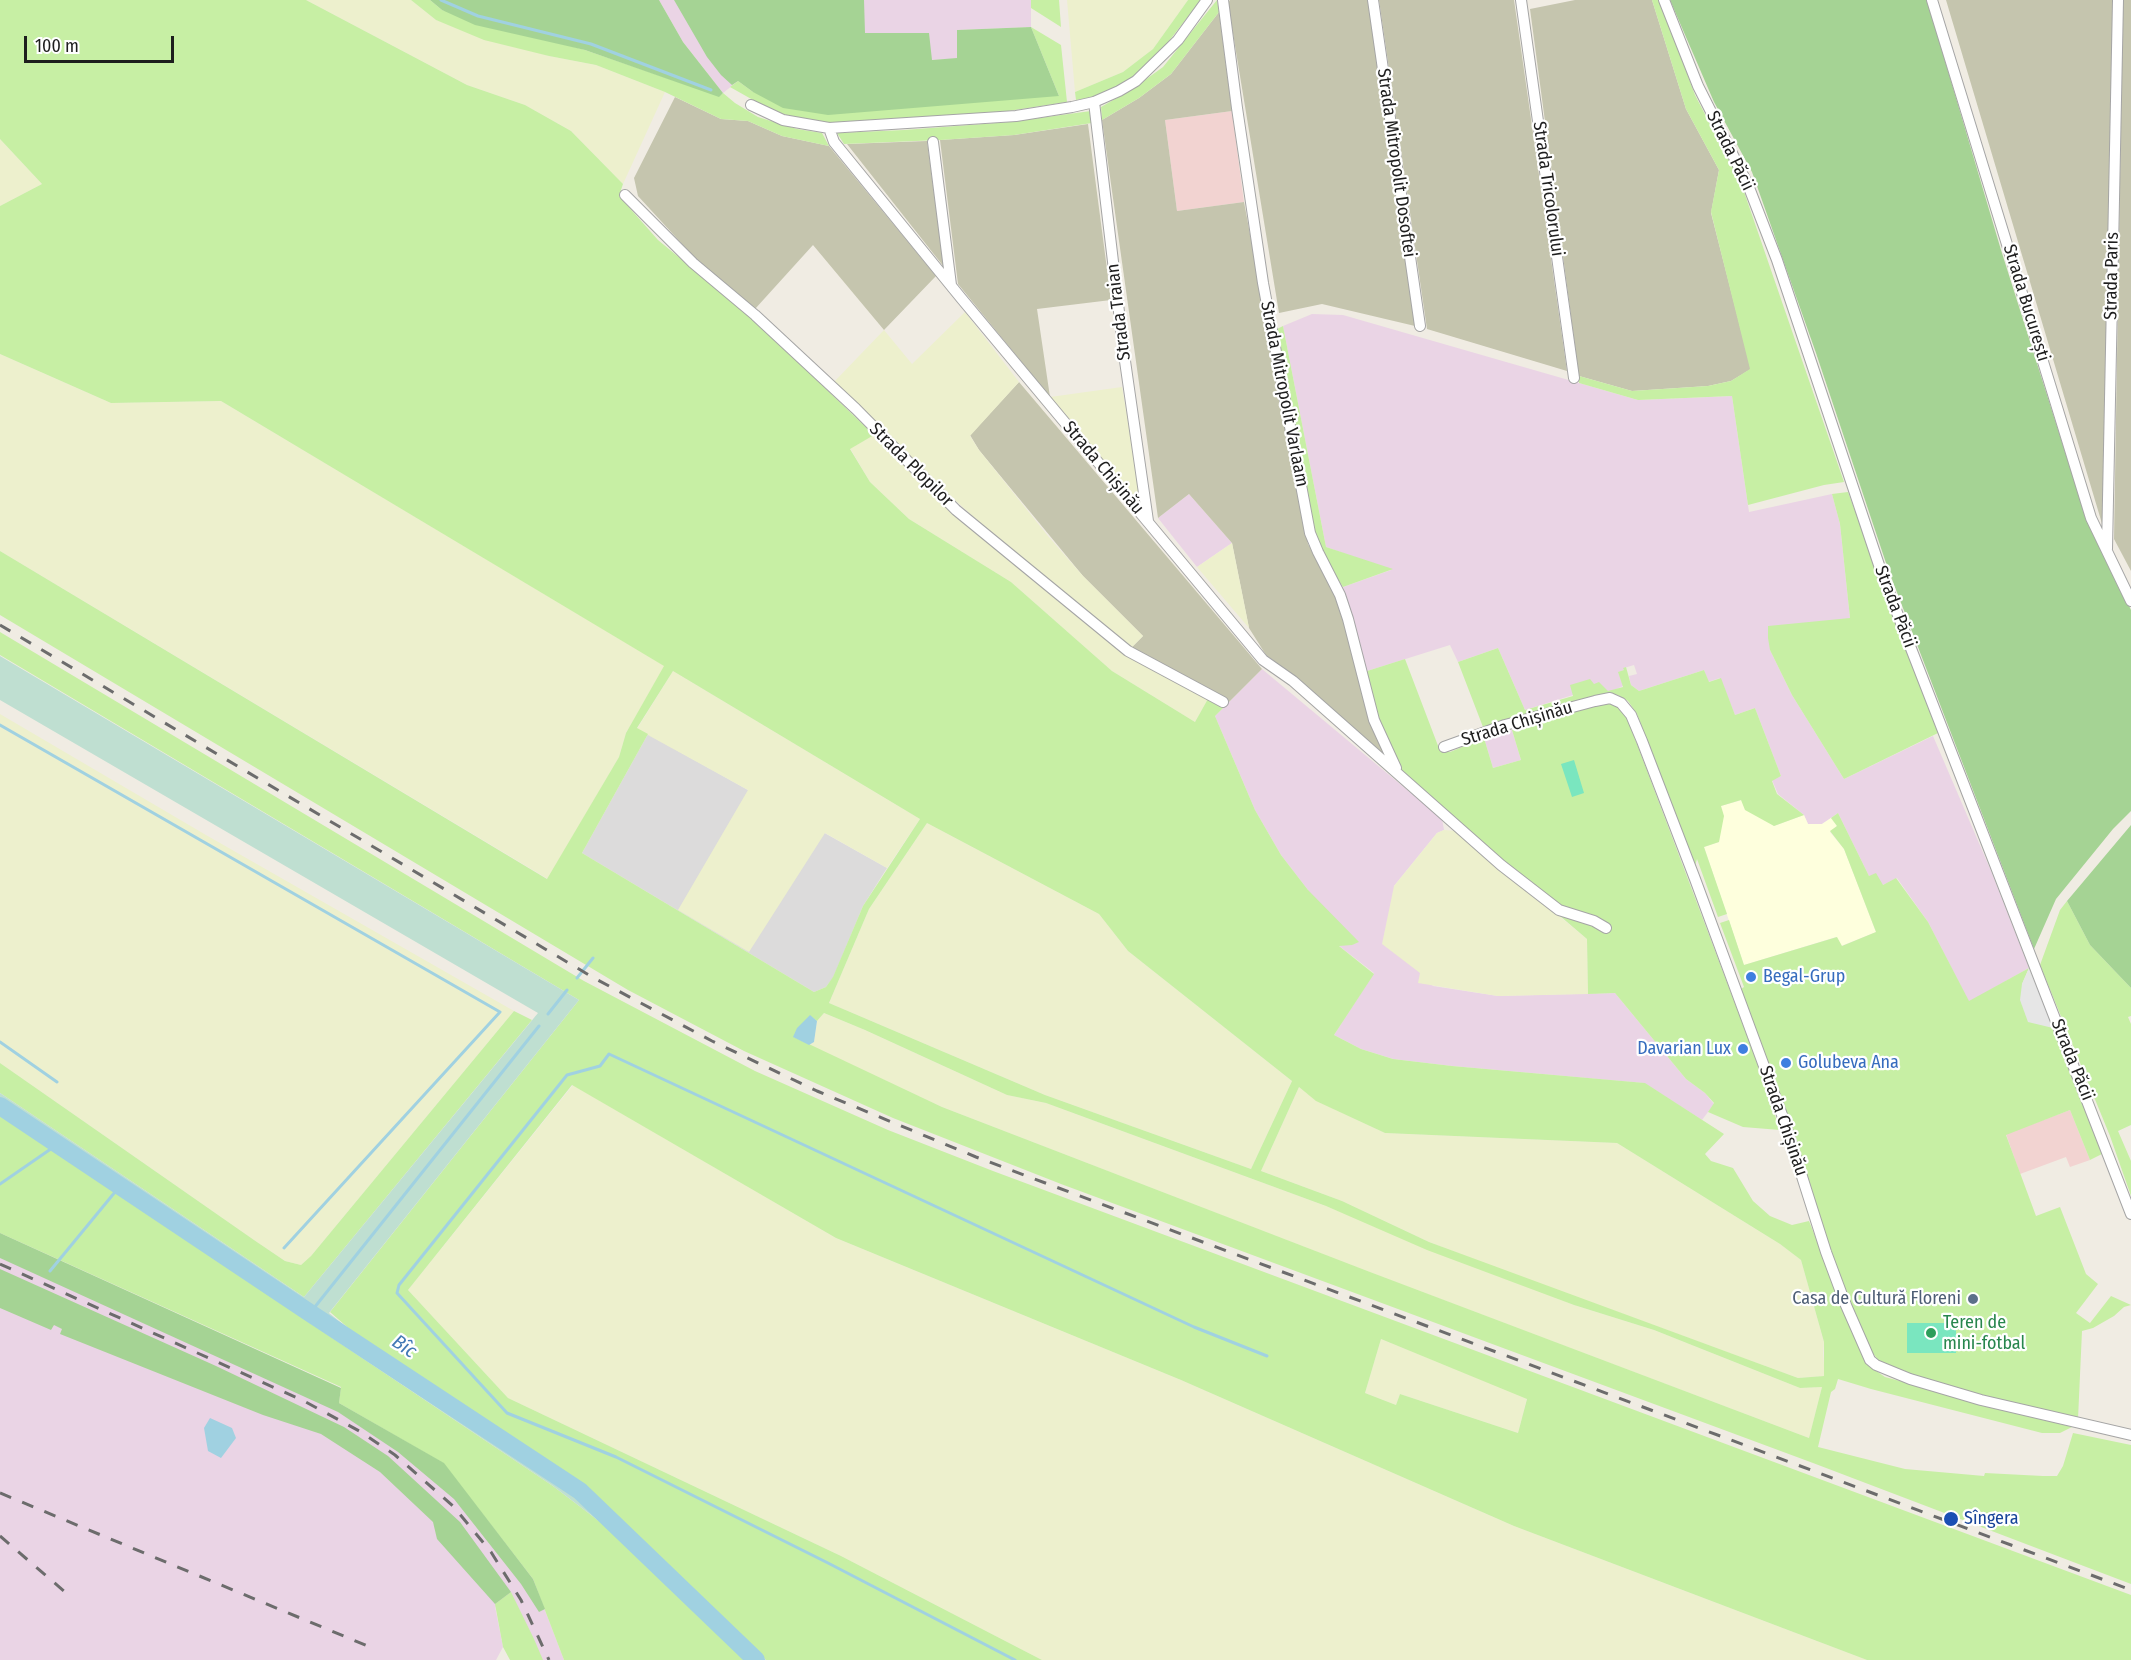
<!DOCTYPE html>
<html>
<head>
<meta charset="utf-8">
<style>
	body { margin:0 }
	#map { position:relative; width:2131px; height:1660px; overflow:hidden; background:#f0ece3; font-family:"Fira Sans Condensed",sans-serif }
	canvas { display:block }
	.scale { position:absolute; left:24px; top:36px; width:150px; height:27px; box-sizing:border-box; border:3px solid #1e1e1e; border-top:0; padding-left:8px; font-size:18px; line-height:21px; white-space:nowrap; color:#1e1e1e; -webkit-text-stroke:4px #fff; paint-order:stroke }
</style>
</head>
<body>
<div id="map">
<canvas width="2131" height="1660"></canvas>
<div class="scale">100 m</div>
</div>
<script>
const c = document.querySelector('canvas').getContext('2d');
c.lineJoin = 'round';
function fillPath(path, color) {
  c.fillStyle = color;
  c.fill(path, 'evenodd');
}
function shape(rows) {
  const path = new Path2D();
  for (const r of rows) {
    path.moveTo(r[0], r[1]);
    for (let i = 2; i < r.length; i += 2) path.lineTo(r[i], r[i + 1]);
  }
  return path;
}
function stroke(path, color, width, dash) {
  c.strokeStyle = color;
  c.lineWidth = width;
  c.lineCap = dash ? 'butt' : 'round';
  c.setLineDash(dash || []);
  c.stroke(path);
}
function drawText(font, color, halo, rows, align = 'center') {
  c.font = font + ' "Fira Sans Condensed",sans-serif';
  c.lineWidth = 4.5;
  c.setLineDash([]);
  c.textBaseline = 'middle';
  c.strokeStyle = halo;
  c.fillStyle = color;
  for (const [text, x, y, turn = 0] of rows) {
    c.save();
    c.translate(x, y);
    c.rotate((+turn || 0) * Math.PI / 180);
    c.textAlign = isNaN(turn) ? turn : align;
    if (halo) c.strokeText(text, 0, 0);
    c.fillText(text, 0, 0);
    c.restore();
  }
}
fillPath(shape([
	[648,734,887,868,863,906,833,978,826,987,814,992,582,853]
]), '#dcdbdb');
fillPath(shape([
	[1232,111,1244,202,1177,211,1165,120],
	[2070,1110,2090,1160,2070,1167,2066,1157,2020,1174,2006,1134]
]), '#f2d3d1');
fillPath(shape([
	[659,0,1031,0,1031,27,957,30,957,59,931,60,738,81,723,93,683,42],
	[1312,314,1343,315,1638,400,1732,396,1749,512,1832,494,1840,524,1850,618,1770,650,1792,695,1844,779,1933,736,1991,871,2029,968,1969,1002,1928,922,1897,878,1883,885,1869,876,1838,813,1822,824,1808,824,1804,815,1778,794,1772,780,1781,776,1755,708,1735,715,1720,678,1708,682,1704,670,1639,691,1631,685,1629,676,1637,674,1634,665,1624,668,1624,670,1619,672,1623,686,1612,691,1573,695,1525,710,1498,648,1458,662,1450,645,1364,672,1343,587,1391,570,1326,547,1283,326],
	[1189,494,1232,543,1197,567,1158,518],
	[1262,669,1442,819,1444,830,1437,833,1394,886,1420,973,1433,986,1498,996,1615,993,1686,1079,1705,1093,1714,1104,1702,1120,1644,1083,1452,1066,1393,1059,1361,1049,1334,1035,1374,973,1338,945,1308,890,1281,855,1255,810,1215,716],
	[1512,730,1521,760,1493,768,1484,738],
	[0,1233,444,1463,533,1579,564,1660,524,1660,495,1606,503,1647,496,1660,0,1660]
]), '#ead4e5');
fillPath(shape([
	[1742,800,1774,826,1804,815,1808,824,1822,824,1831,818,1837,826,1830,832,1844,849,1876,932,1841,946,1836,937,1744,965,1704,847,1719,842,1721,806]
]), '#feffdd');
fillPath(shape([
	[1230,0,1368,0,1415,326,1322,304,1279,313,1228,3],
	[1379,0,1514,0,1567,371,1427,329],
	[1575,0,1652,0,1686,109,1719,170,1711,213,1751,369,1731,381,1708,386,1632,391,1579,376,1530,9],
	[1946,0,2113,0,2103,527],
	[2123,0,2131,0,2131,571,2114,539],
	[1219,12,1232,111,1165,120,1177,211,1244,202,1308,544,1333,591,1342,617,1367,711,1386,758,1292,674,1266,655,1249,628,1232,543,1189,494,1158,518,1102,120,1139,98,1171,74],
	[675,97,721,119,748,121,782,136,829,146,936,276,884,330,813,245,755,309,694,257,638,196,634,178],
	[1088,124,1111,300,1037,309,1050,397,958,284,940,140,1014,135],
	[927,141,944,267,847,144],
	[1019,382,1262,669,1229,702,1130,649,1143,636,1083,576,979,450,970,435]
]), '#c5c5ae');
fillPath(shape([
	[306,0,411,0,436,20,549,56,596,65,665,92,623,184,571,131,525,105,467,85],
	[1067,0,1188,0,1153,49,1123,72,1075,92],
	[0,139,42,184,0,206],
	[965,312,1019,382,970,436,979,450,1048,536,1083,576,1143,636,1130,649,1022,560,938,485,833,383,884,330,912,364],
	[0,354,111,403,221,401,665,666,626,733,619,757,548,879,0,551],
	[1122,387,1135,462,1144,512,1050,397],
	[874,435,938,498,1119,650,1209,697,1195,722,1112,671,1011,582,909,519,870,482,850,448],
	[1232,543,1249,628,1197,567],
	[673,671,920,819,887,868,825,833,749,952,678,910,748,790,637,729],
	[0,714,206,835,514,1011,311,1256,301,1265,285,1261,254,1240,0,1063],
	[927,823,1099,914,1128,951,1292,1081,1251,1169,1045,1095,829,1003,869,909],
	[1444,830,1456,831,1587,939,1588,994,1498,996,1418,983,1420,973,1382,944,1394,886,1437,833],
	[824,1013,865,1030,1007,1095,1046,1103,1326,1206,1574,1305,1654,1330,1800,1388,1822,1387,1809,1438,1382,1277,942,1107,809,1045,814,1042,817,1021],
	[573,1085,836,1238,1181,1380,1514,1526,1867,1660,1042,1660,841,1556,508,1398,408,1290],
	[1299,1087,1317,1101,1385,1133,1617,1143,1780,1244,1801,1260,1824,1342,1823,1353,1825,1376,1798,1378,1510,1273,1429,1242,1342,1201,1261,1171],
	[1381,1339,1527,1398,1518,1433,1400,1394,1396,1405,1365,1393]
]), '#edf0cd');
fillPath(shape([
	[0,0,306,0,467,85,525,105,571,131,623,184,619,196,658,240,750,316,874,435,850,449,870,482,909,519,1011,582,1112,671,1195,722,1209,697,1224,707,1215,716,1255,810,1281,855,1308,890,1359,942,1352,945,1339,946,1374,974,1334,1035,1361,1049,1393,1059,1452,1066,1645,1083,1724,1134,1705,1154,1711,1161,1733,1168,1753,1201,1770,1216,1792,1225,1809,1221,1861,1352,1872,1368,1885,1377,2072,1427,2060,1433,2042,1433,1871,1389,1838,1379,1835,1389,1831,1392,1818,1447,1905,1469,1984,1476,1985,1473,2043,1476,2057,1476,2063,1466,2073,1433,2131,1445,2131,1584,1813,1463,1061,1184,893,1118,744,1051,628,990,0,615,0,551,547,879,619,757,626,733,664,666,221,401,111,403,0,354,0,206,42,184,0,139],
	[673,671,920,819,863,906,833,977,826,987,814,992,582,853,648,734,637,728],
	[927,823,1099,914,1128,951,1292,1081,1251,1169,1045,1095,829,1003,869,909],
	[824,1013,865,1030,1007,1095,1046,1103,1326,1206,1427,1250,1574,1305,1654,1330,1800,1388,1822,1387,1809,1438,1370,1272,942,1107,794,1037,810,1016,817,1021],
	[1299,1087,1316,1101,1385,1133,1617,1143,1780,1244,1801,1260,1824,1342,1824,1376,1798,1378,1429,1242,1342,1201,1261,1171],
	[411,0,430,0,442,10,585,50,719,96,723,93,735,103,758,117,797,129,822,133,829,146,782,136,748,121,721,119,665,92,596,65,549,56,484,40,436,20],
	[1031,0,1059,0,1061,27,1031,8],
	[1188,0,1201,0,1155,59,1122,85,1093,97,1076,100,1075,92,1123,72,1153,49],
	[1217,0,1219,12,1171,74,1139,98,1102,120,1101,107,1134,88,1163,67],
	[1652,0,1660,0,1695,95,1741,183,1844,482,1824,485,1748,505,1732,396,1638,400,1579,383,1579,376,1632,391,1708,386,1731,381,1750,369,1711,212,1719,170,1686,109],
	[1031,27,1061,45,1067,102,995,113,835,125,801,120,769,109,730,87,738,81,753,92,1059,96],
	[1091,111,1092,123,1014,135,940,140,844,144,837,133,904,130,1009,122],
	[1283,326,1326,547,1393,569,1343,587,1321,552,1314,534,1275,330],
	[1848,492,1938,733,1844,779,1792,695,1770,650,1768,638,1768,626,1850,618,1840,524,1832,494],
	[0,632,584,981,755,1071,888,1130,993,1171,2131,1595,2131,1660,1867,1660,1514,1526,1181,1380,836,1238,572,1085,408,1290,508,1398,841,1556,1042,1660,766,1660,583,1486,354,1333,330,1312,579,1000,0,655],
	[1381,1339,1527,1399,1518,1433,1400,1394,1396,1405,1365,1393],
	[1498,648,1525,710,1573,696,1570,685,1590,679,1594,684,1599,682,1608,691,1623,687,1618,672,1624,670,1623,668,1626,667,1631,685,1639,691,1704,670,1709,682,1721,678,1735,715,1755,708,1781,776,1772,781,1777,794,1804,815,1774,826,1745,810,1741,800,1721,806,1724,816,1719,842,1704,847,1727,914,1718,917,1697,859,1695,866,1637,714,1628,701,1618,695,1609,694,1527,714,1483,727,1458,662],
	[1405,659,1440,751,1450,752,1484,738,1493,768,1521,760,1512,730,1597,704,1610,703,1621,708,1626,715,1754,1054,1780,1130,1743,1127,1708,1112,1714,1103,1705,1093,1686,1079,1615,993,1588,994,1587,939,1560,916,1558,907,1452,819,1400,769,1376,717,1364,672],
	[1838,813,1869,876,1876,873,1883,885,1896,878,1928,922,1969,1001,2029,968,2022,984,2053,1028,2104,1153,2090,1160,2070,1110,2006,1135,2036,1216,2060,1207,2086,1274,2098,1284,2076,1313,2090,1323,2111,1296,2131,1305,2124,1307,2114,1316,2093,1328,2082,1331,2078,1419,1952,1387,1899,1371,1880,1362,1870,1350,1834,1263,1787,1116,1741,989,1744,987,1720,923,1729,920,1744,965,1837,937,1842,946,1876,932,1844,849,1830,831,1837,826,1831,818],
	[2067,901,2090,945,2131,988,2131,1016,2128,1017,2131,1024,2131,1125,2118,1131,2131,1161,2131,1196,2110,1136,2040,965,2060,910],
	[514,1011,532,1020,304,1297,0,1093,0,1063,254,1240,285,1261,301,1265,311,1256],
	[0,1115,553,1486,608,1528,747,1660,564,1660,533,1579,443,1463,339,1403,341,1387,0,1233],
	[511,1592,534,1639,543,1660,510,1660,503,1647,495,1604]
]), '#c7efa4');
fillPath(shape([
	[430,0,659,0,683,42,723,93,719,97,585,50,475,25,442,10],
	[674,0,864,0,865,33,929,33,932,60,957,58,957,30,1031,27,1059,96,828,115,783,108,753,92,738,81,732,85,721,75,707,57],
	[1670,0,1927,0,2001,250,2086,518,2131,610,2131,811,2113,829,2056,899,2034,949,1888,569,1816,353,1752,172,1714,102],
	[2131,825,2131,988,2090,945,2067,901],
	[0,1233,341,1388,339,1403,444,1463,533,1579,545,1609,539,1612,521,1584,454,1499,398,1452,338,1412,0,1258],
	[0,1269,216,1366,344,1427,388,1456,460,1522,511,1592,495,1604,437,1539,433,1522,380,1472,321,1434,263,1415,60,1334,62,1329,54,1325,51,1330,0,1308]
]), '#a5d394');
fillPath(shape([
	[0,656,579,1000,329,1313,354,1333,583,1486,766,1660,747,1660,608,1528,553,1486,0,1115,0,1093,304,1297,538,1013,0,700]
]), '#bfdfd1');
fillPath(shape([
	[1574,760,1584,793,1572,797,1561,764],
	[1907,1323,1956,1323,1956,1353,1907,1353]
]), '#7ae6bf');
fillPath(shape([
	[2029,968,2053,1028,2028,1022,2020,1000,2022,984]
]), '#e6e6e6');
fillPath(shape([
	[810,1015,817,1021,814,1042,809,1045,793,1037,797,1028],
	[210,1418,232,1428,236,1438,221,1458,208,1451,204,1428]
]), '#a0d1e1');
stroke(shape([
	[441,0,478,16,591,44,711,90],
	[0,725,500,1012,284,1248],
	[577,978,593,958],
	[548,1014,567,990],
	[0,1042,57,1082],
	[0,1184,58,1144],
	[50,1271,120,1186],
	[310,1313,539,1026],
	[1015,1660,828,1563,616,1457,507,1413,397,1293,399,1285,567,1075,600,1066,609,1054,1194,1327,1267,1356]
]), '#a0d1e1', 3);
stroke(shape([
	[0,1106,310,1313,580,1491,756,1660]
]), '#a0d1e1', 18);
const minor = shape([
	[1223,0,1237,108,1263,283,1310,533,1318,552,1340,595,1348,619,1374,720,1396,768],
	[1373,0,1420,326],
	[1521,0,1574,378],
	[1664,0,1698,86,1748,185,1777,260,1882,574,2131,1214],
	[1932,0,2091,518,2131,601],
	[1094,102,1124,354,1148,521],
	[751,105,783,120,829,128,1016,116,1072,107,1094,102,1119,91,1136,81,1178,40,1207,0],
	[829,128,834,142,961,298,1263,660,1293,681,1501,865,1559,910,1594,921,1606,928],
	[933,142,951,285],
	[625,195,693,263,755,315,856,409,956,510,1128,651,1223,702],
	[2107,549,2118,0],
	[1444,747,1505,725,1595,701,1610,698,1621,703,1631,715,1642,741,1695,879,1785,1123,1826,1252,1845,1303,1870,1360,1876,1365,1910,1379,1981,1400,2131,1435]
]);
stroke(minor, '#a5a5a5', 12);
stroke(minor, '#fff', 10);
stroke(shape([
	[0,625,594,978,712,1041,817,1091,976,1157,2131,1590],
	[0,1264,304,1401,361,1432,395,1455,453,1506,491,1552,521,1600,549,1660],
	[0,1493,370,1647],
	[0,1536,72,1598]
]), '#6c6c6c', 3, [12, 12]);
for (const [x, y, r, color] of [
	[1751,977,6,"#3f7fe0"],
	[1743,1049,6,"#3f7fe0"],
	[1786,1063,6,"#3f7fe0"],
	[1973,1299,6,"#5c6f8a"],
	[1931,1333,6,"#2e9e5b"],
	[1951,1519,8,"#1a4fb4"]
]) {
  const dot = new Path2D();
  dot.arc(x, y, r, 0, 2 * Math.PI);
  c.fillStyle = color;
  c.fill(dot);
  stroke(dot, '#fff', 2);
}
drawText('18px', '#1e1e1e', '#fff', [
	["Strada Păcii",1730,151,64],
	["Strada Mitropolit Dosoftei",1396,163,82],
	["Strada Tricolorului",1548,189,82],
	["Strada Paris",2112,276,-89],
	["Strada București",2026,303,73],
	["Strada Traian",1119,312,-97],
	["Strada Mitropolit Varlaam",1284,394,79],
	["Strada Plopilor",911,465,45],
	["Strada Chișinău",1103,468,50],
	["Strada Păcii",1895,607,69],
	["Strada Chișinău",1517,724,-17],
	["Strada Păcii",2072,1060,68],
	["Strada Chișinău",1783,1121,71]
]);
drawText('18px', '#366cbe', '#fff', [
	["Begal-Grup",1763,977],
	["Davarian Lux",1731,1049,"right"],
	["Golubeva Ana",1798,1063]
], 'left');
drawText('18px', '#4e5e75', '#fff', [
	["Casa de Cultură Floreni",1961,1299]
], 'right');
drawText('18px', '#27864d', '#fff', [
	["Teren de",1943,1323],
	["mini-fotbal",1943,1344]
], 'left');
drawText('18px', '#164399', '#fff', [
	["Sîngera",1964,1519]
], 'left');
drawText('italic 20px', '#4279b6', '#fff', [
	["Bîc",404,1347,34]
]);
</script>
</body>
</html>
